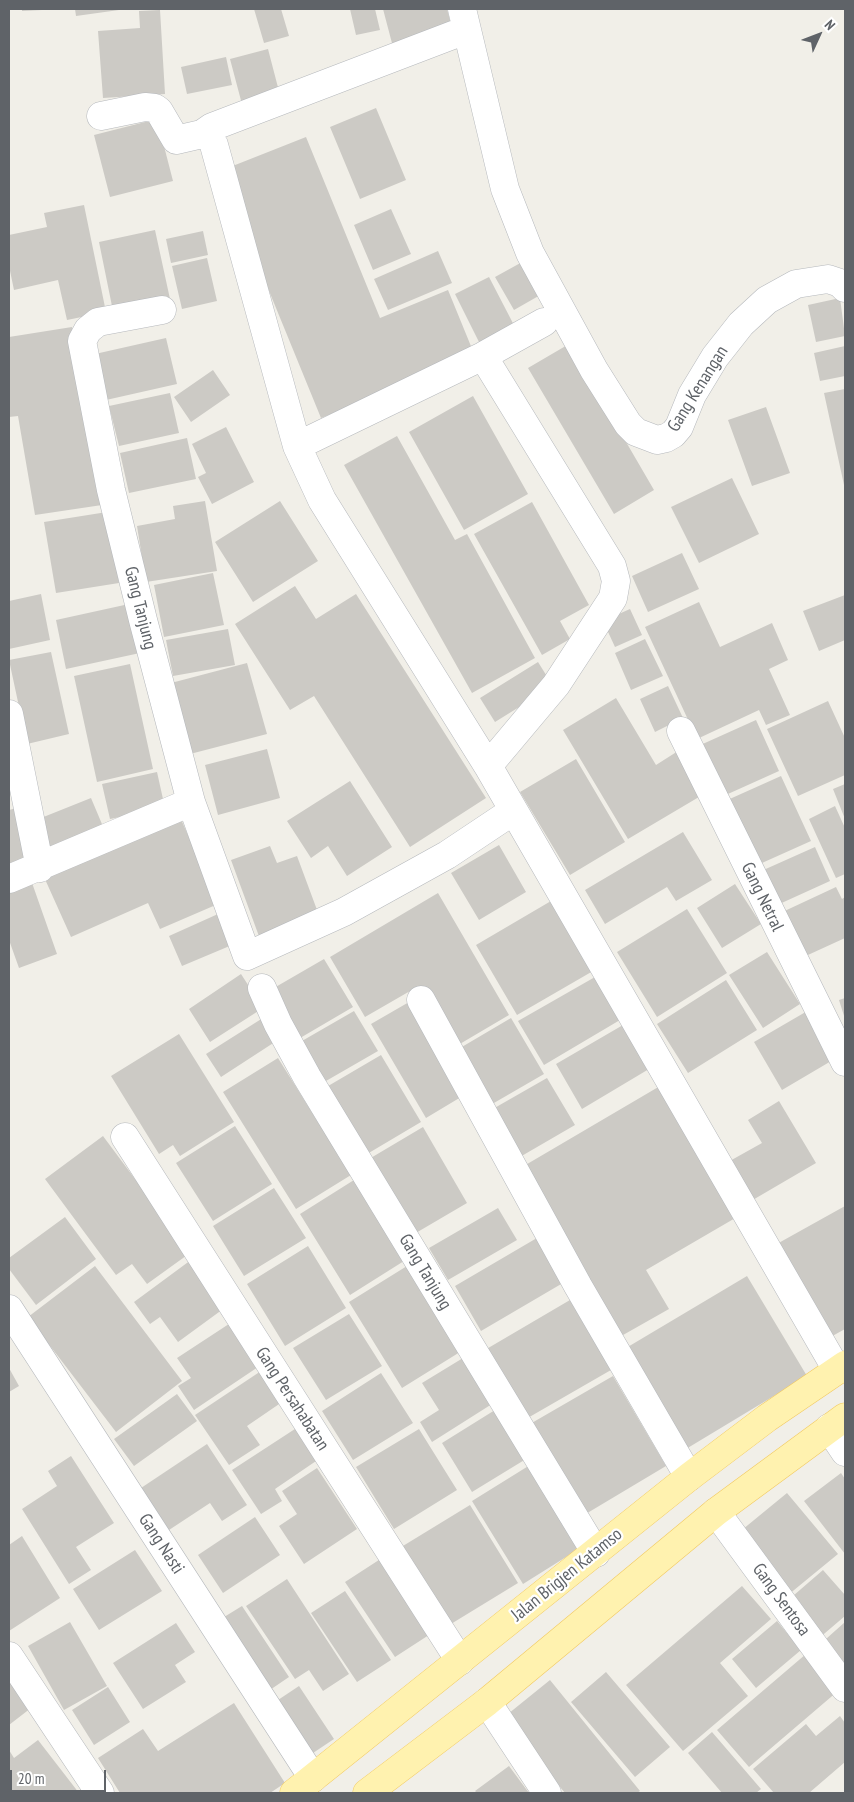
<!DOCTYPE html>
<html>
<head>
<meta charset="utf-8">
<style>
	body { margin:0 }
	#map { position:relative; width:854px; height:1802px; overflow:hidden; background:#f1efe8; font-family:"PT Sans Narrow",sans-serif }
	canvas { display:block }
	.frame { position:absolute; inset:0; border:10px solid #5f6368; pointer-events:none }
	.north { position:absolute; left:794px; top:10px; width:50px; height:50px; -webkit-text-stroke:4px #fff; paint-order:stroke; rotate:47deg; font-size:14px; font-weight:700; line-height:20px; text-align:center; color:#5f6368 }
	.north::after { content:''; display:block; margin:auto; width:18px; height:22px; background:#5f6368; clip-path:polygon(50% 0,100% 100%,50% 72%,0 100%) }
	.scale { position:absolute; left:10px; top:1770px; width:96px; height:22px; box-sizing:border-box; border:2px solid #5f6368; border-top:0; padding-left:6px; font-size:15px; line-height:18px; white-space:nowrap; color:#5f6368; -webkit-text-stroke:4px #fff; paint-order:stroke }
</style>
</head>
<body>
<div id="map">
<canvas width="854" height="1802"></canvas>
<div class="frame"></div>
<div class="north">N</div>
<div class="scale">20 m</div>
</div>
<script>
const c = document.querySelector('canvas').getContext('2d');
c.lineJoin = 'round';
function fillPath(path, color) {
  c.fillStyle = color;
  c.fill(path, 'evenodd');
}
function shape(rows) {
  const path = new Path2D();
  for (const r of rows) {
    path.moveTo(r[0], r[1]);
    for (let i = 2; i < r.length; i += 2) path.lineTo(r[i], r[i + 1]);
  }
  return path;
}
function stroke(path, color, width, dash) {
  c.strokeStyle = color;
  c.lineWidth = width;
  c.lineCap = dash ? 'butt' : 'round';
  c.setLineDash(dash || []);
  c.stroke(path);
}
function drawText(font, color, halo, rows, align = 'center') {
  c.font = font + ' "PT Sans Narrow",sans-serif';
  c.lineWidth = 4.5;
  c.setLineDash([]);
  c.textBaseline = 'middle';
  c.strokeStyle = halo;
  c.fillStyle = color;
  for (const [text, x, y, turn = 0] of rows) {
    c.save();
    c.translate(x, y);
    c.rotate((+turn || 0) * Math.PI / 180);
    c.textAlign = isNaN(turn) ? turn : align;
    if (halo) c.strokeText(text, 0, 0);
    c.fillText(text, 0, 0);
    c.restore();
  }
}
fillPath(shape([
	[22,9,42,9,42,10,22,11],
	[75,9,119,9,119,10,76,16],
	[254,9,281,9,289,36,264,43],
	[350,9,375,9,380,30,356,35],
	[383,9,447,9,453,32,393,47],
	[160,10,165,94,103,98,98,31,140,28,139,11],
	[268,49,281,99,243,108,230,59],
	[226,57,232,85,187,94,181,67],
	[376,108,406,180,360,199,330,127],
	[157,119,173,181,110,197,94,135],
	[306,137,380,318,448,290,475,356,321,418,220,171],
	[84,205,106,312,67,320,58,280,14,290,9,266,9,235,47,227,44,213],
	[391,209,411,254,373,270,354,225],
	[155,230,170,299,113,311,99,242],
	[203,231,208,255,171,263,166,239],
	[438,251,452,283,388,310,374,279],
	[207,258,217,301,182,309,172,266],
	[524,261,542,294,514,310,495,277],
	[489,277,517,331,482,348,455,294],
	[840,298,845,336,816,342,808,305],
	[72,327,102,505,35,515,18,416,9,417,9,337],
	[166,338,177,384,106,400,95,354],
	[569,344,654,490,614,514,528,368],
	[845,346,845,376,820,381,814,353],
	[213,370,230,395,191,422,174,397],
	[845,389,845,485,844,485,824,393],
	[170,393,179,433,119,446,109,406],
	[473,396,528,494,464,530,409,432],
	[766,407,790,473,752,486,728,420],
	[226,427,254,482,212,504,198,477,206,473,192,444],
	[397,436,455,540,467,534,535,658,472,693,344,465],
	[187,438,196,479,129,493,120,453],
	[732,478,759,534,699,563,671,507],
	[205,501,217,571,146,582,137,526,175,519,173,506],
	[280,501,318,561,253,602,215,542],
	[532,502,589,605,560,621,570,639,542,655,474,534],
	[107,512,119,583,56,593,44,522],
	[682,553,699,589,648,612,632,576],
	[213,573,224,625,164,637,154,585],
	[295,586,316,619,356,594,486,798,410,847,314,696,290,710,235,624],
	[41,594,50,640,9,649,9,601],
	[845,595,845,640,819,651,803,611],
	[699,602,720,647,772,623,788,660,769,669,790,715,766,725,759,710,697,739,645,627],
	[129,604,140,653,66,669,56,620],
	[630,609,642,635,615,647,603,621],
	[228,629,235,665,173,676,166,640],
	[645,639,663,676,631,690,615,653],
	[51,652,69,734,27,744,9,660],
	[538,662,553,686,495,722,480,698],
	[247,663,267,734,190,754,171,683],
	[130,664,153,769,97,782,74,676],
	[668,686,683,718,655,732,640,699],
	[616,698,656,765,678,751,704,794,628,839,563,730],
	[828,701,845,738,845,775,798,796,767,729],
	[756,720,779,771,719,798,696,747],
	[267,749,280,798,218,815,205,765],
	[576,759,625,842,570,875,520,792],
	[157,772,165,808,110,819,102,784],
	[781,776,811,841,753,867,723,802],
	[350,781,392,847,347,876,328,846,311,858,287,821],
	[845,784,845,819,833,789],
	[91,798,107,836,51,858,36,820],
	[835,806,845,828,845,874,836,878,809,819],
	[17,808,31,866,9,871,9,810],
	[180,817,218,904,160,929,148,903,71,937,44,877],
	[683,832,712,880,676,901,667,887,605,924,585,890],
	[499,845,526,892,479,920,451,873],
	[270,846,277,863,297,856,320,918,260,939,231,860],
	[815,847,830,881,775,906,759,872],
	[31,880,57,954,19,968,9,940,9,888],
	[735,884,761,924,722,948,697,908],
	[836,887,842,899,845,897,845,938,797,960,776,915],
	[438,893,509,1015,453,1048,417,987,365,1017,330,957],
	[551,901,593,971,517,1015,476,945],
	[687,909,727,973,657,1017,617,952],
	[218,914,232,945,182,966,169,936],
	[767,952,800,1004,763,1028,729,975],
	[324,959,353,1007,295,1041,267,992],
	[241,974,263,1008,210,1042,189,1009],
	[595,977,620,1020,544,1065,518,1021],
	[726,980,757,1030,688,1073,657,1024],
	[416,998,471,1091,426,1118,371,1024],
	[845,998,845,1019,839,1000],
	[809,1010,838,1057,782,1090,754,1042],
	[354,1011,378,1051,319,1085,295,1045],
	[266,1016,281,1038,221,1077,206,1054],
	[511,1018,544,1074,487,1107,455,1051],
	[623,1025,649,1069,582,1109,556,1064],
	[179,1034,234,1122,180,1156,173,1145,159,1154,111,1076],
	[381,1055,421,1122,362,1157,323,1089],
	[278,1058,351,1175,296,1209,223,1092],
	[547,1078,575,1125,513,1161,484,1114],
	[660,1086,737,1217,646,1270,669,1309,616,1339,517,1170],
	[779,1101,816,1163,751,1201,728,1162,762,1143,748,1120],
	[235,1126,272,1184,213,1221,176,1163],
	[423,1127,467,1203,409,1237,364,1162],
	[103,1136,190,1253,147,1284,132,1264,116,1275,45,1179],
	[354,1180,404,1261,350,1295,300,1214],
	[274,1188,306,1238,244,1276,213,1226],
	[845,1206,845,1329,827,1339,775,1245],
	[498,1208,517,1240,448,1280,429,1248],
	[65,1217,96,1259,36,1305,9,1269,9,1258],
	[542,1235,568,1280,481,1331,455,1286],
	[308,1246,346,1308,285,1346,247,1284],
	[195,1257,230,1304,178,1342,160,1317,150,1324,134,1302],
	[95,1266,182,1381,116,1432,28,1317],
	[407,1266,460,1352,402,1388,349,1302],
	[747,1276,807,1376,681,1452,621,1351],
	[570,1300,611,1370,519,1423,478,1354],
	[349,1314,382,1366,326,1400,293,1348],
	[235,1320,264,1363,194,1410,178,1386,191,1378,177,1358],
	[463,1358,492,1404,432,1442,420,1422,439,1410,422,1383],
	[9,1368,19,1386,9,1392],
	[264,1369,285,1400,247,1426,260,1445,229,1465,195,1415],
	[381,1373,413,1423,353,1460,322,1411],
	[613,1376,666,1466,584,1515,530,1424],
	[177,1394,197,1421,134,1466,114,1439],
	[495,1410,526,1459,472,1492,442,1443],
	[298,1427,319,1459,275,1489,282,1501,261,1514,232,1470],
	[419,1429,457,1490,394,1529,356,1467],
	[207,1444,247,1505,222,1521,210,1503,169,1530,141,1488],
	[71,1456,114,1523,76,1547,91,1570,69,1584,22,1509,57,1486,48,1471],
	[530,1465,582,1547,523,1584,472,1501],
	[317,1468,357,1529,304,1564,279,1526,297,1514,282,1491],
	[841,1473,845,1479,845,1554,804,1501],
	[787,1493,838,1554,788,1595,737,1534],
	[470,1505,518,1583,446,1627,398,1549],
	[255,1517,280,1555,223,1593,198,1555],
	[22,1536,60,1598,9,1631,9,1545],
	[135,1550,162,1591,99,1630,73,1589],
	[382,1558,432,1633,395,1657,345,1582],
	[823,1570,845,1595,845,1616,818,1639,786,1602],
	[287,1579,349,1674,323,1691,309,1670,295,1679,246,1606],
	[742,1586,771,1619,720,1663,748,1696,683,1751,626,1685],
	[345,1591,391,1660,357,1682,311,1613],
	[242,1606,289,1677,264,1694,216,1622],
	[777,1621,801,1650,756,1688,732,1659],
	[70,1622,107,1686,64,1710,28,1646],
	[845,1622,845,1673,817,1647],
	[176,1623,195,1652,175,1665,186,1682,143,1709,113,1663],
	[806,1654,838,1691,749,1767,717,1730],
	[606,1672,670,1747,635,1777,571,1702],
	[9,1679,31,1708,9,1725],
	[550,1680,640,1791,637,1793,565,1793,503,1718],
	[299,1686,334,1739,304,1759,269,1706],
	[108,1687,130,1722,94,1745,72,1710],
	[234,1703,285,1783,270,1793,120,1793,98,1758,143,1729,158,1751],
	[840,1716,845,1723,845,1762,809,1793,774,1793,753,1769,806,1724,816,1736],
	[712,1732,761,1789,756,1793,722,1793,688,1753],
	[38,1740,79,1793,9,1793,9,1750,14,1758],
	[509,1766,529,1793,477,1793,475,1791]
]), '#cccac5');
const minor = shape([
	[462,9,505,189,530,253,594,370,628,424,636,432,657,440,666,438,673,434,679,427,692,395,715,357,741,324,767,300,796,284,828,279,840,283,845,288],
	[101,116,145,107,155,108,159,111,176,140,202,134,212,127,466,30],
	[214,145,297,446,322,500,488,766,837,1370],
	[162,310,98,322,88,330,82,341,111,490,143,620,191,802,247,956,344,912,447,855,513,811],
	[483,356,612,566,616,581,613,598,556,685,488,766],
	[297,446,483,356,544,322],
	[9,714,40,868],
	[681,731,845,1062],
	[9,879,191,802],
	[262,988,278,1024,307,1077,596,1553],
	[421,1000,578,1286,689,1477],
	[125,1137,460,1661],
	[9,1309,313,1778],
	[829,1428,845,1452],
	[716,1512,845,1688],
	[9,1656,100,1793],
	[487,1702,547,1793]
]);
const major = shape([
	[294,1793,689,1477,767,1418,845,1365],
	[367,1793,487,1702,716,1512,845,1417]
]);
stroke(minor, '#b5b8bc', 29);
stroke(major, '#f2c960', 29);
stroke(minor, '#fff', 28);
stroke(major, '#fff2af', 28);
drawText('18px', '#5f6368', '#fff', [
	["Gang Kenangan",698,389,-58],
	["Gang Tanjung",140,608,76],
	["Gang Netral",762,897,64],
	["Gang Tanjung",425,1272,59],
	["Gang Persahabatan",292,1399,57],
	["Gang Nasti",161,1544,57],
	["Jalan Brigjen Katamso",567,1575,-39],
	["Gang Sentosa",781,1600,54]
]);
</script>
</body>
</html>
